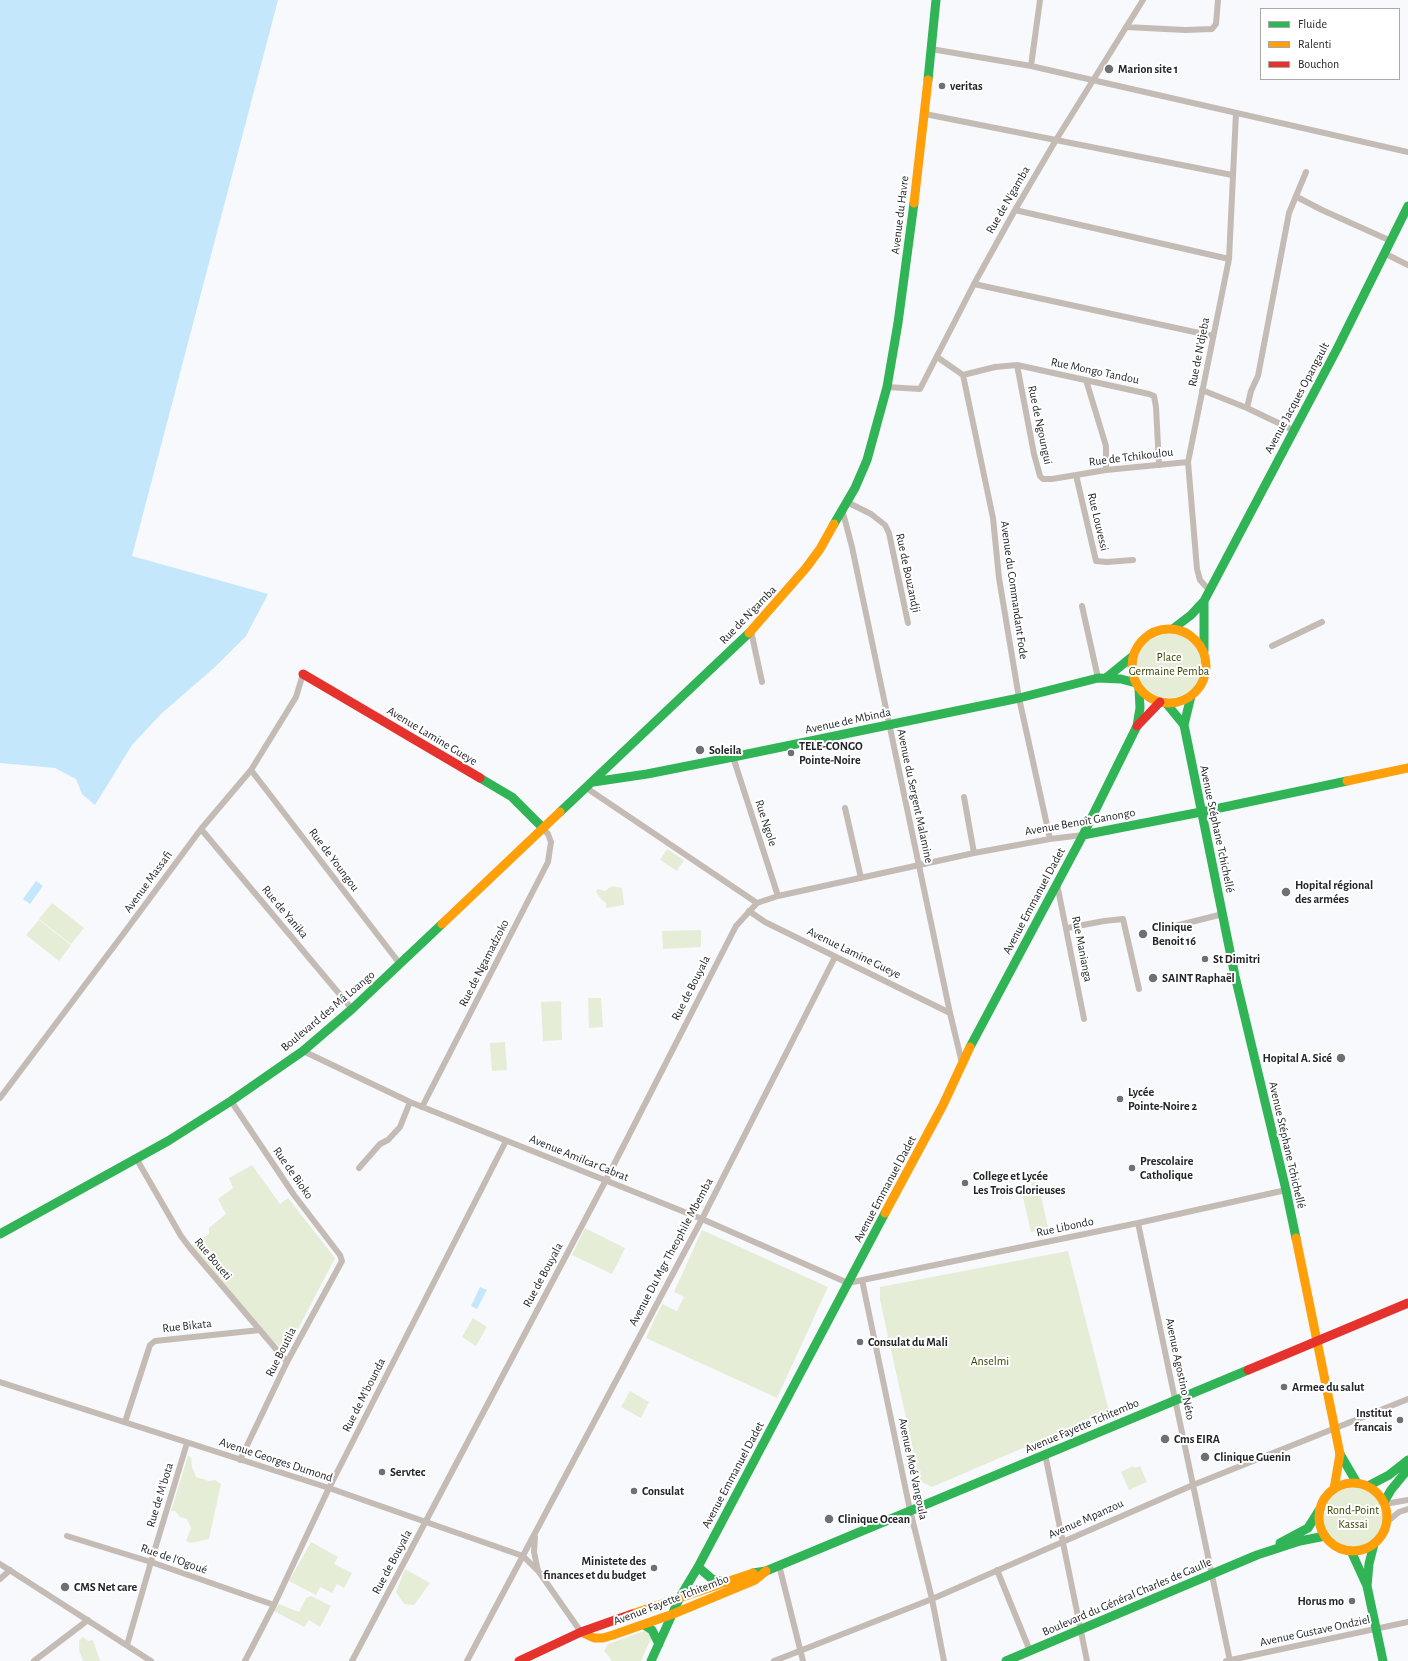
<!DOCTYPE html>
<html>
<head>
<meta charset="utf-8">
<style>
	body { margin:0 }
	#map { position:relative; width:1408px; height:1661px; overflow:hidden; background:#f7f9fd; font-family:"Alegreya Sans",sans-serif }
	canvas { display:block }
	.legend { position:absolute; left:1260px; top:8px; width:140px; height:72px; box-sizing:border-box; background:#fff; border:1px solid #a8a8a9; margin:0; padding:5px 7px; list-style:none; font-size:12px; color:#252629 }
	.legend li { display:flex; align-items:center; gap:8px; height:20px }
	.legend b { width:20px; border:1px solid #a8a8a9 }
</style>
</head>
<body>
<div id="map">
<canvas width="1408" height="1661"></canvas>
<ul class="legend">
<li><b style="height:5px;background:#30b455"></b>Fluide</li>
<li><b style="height:5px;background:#ff9f0a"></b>Ralenti</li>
<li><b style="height:5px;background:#e5322d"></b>Bouchon</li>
</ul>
</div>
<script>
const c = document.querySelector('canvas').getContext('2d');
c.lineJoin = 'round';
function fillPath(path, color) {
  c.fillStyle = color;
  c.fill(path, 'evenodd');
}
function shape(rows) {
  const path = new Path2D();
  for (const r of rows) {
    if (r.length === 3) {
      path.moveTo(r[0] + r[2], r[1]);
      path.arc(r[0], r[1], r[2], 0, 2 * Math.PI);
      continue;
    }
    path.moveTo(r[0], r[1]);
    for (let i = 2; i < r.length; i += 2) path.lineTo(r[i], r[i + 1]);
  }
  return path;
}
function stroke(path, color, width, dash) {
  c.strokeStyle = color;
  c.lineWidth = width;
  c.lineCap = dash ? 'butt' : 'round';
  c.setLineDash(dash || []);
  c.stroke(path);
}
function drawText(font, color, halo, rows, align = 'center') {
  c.font = font + ' "Alegreya Sans",sans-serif';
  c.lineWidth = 4;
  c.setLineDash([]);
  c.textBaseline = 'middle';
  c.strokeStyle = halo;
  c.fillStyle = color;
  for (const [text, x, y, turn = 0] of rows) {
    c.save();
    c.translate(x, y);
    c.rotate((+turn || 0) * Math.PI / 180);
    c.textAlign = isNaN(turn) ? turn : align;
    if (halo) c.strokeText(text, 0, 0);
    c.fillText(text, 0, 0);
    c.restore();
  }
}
fillPath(shape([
	[1169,664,34],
	[667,849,684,860,677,871,660,860],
	[612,886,622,888,624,905,606,908,606,903,601,899,596,892,598,889,605,891],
	[52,903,84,928,71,944,39,919],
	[39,920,71,945,59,961,26,935],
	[701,930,701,947,663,949,662,931],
	[588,998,601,998,603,1027,589,1028],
	[561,1001,562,1040,543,1041,541,1002],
	[505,1042,507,1070,492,1071,490,1043],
	[252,1165,280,1204,288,1198,335,1258,286,1352,257,1327,191,1245,209,1234,209,1228,226,1214,218,1199,233,1188,229,1178],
	[1038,1182,1048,1228,1031,1232,1022,1193,1036,1190,1037,1192,1037,1189,1033,1189,1031,1183],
	[585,1228,625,1248,612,1274,572,1255],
	[702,1230,828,1287,777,1398,646,1338,662,1304,677,1311,684,1297,674,1292],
	[1068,1251,1109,1411,932,1487,920,1481,880,1300,880,1287],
	[473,1318,487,1327,476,1346,462,1337],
	[630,1391,649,1402,641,1418,621,1407],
	[188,1456,191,1457,192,1467,196,1477,209,1481,215,1480,221,1484,209,1539,191,1543,186,1541,191,1528,187,1519,180,1517,175,1511,171,1511],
	[1133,1466,1134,1468,1140,1466,1147,1482,1129,1490,1121,1472],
	[1353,1517,30],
	[311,1542,338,1557,334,1564,352,1573,344,1588,337,1584,332,1593,320,1587,316,1595,289,1581],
	[405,1569,430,1583,414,1605,404,1604,396,1592],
	[311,1596,331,1606,320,1627,309,1620,305,1626,304,1627,274,1611,279,1604,299,1612,306,1598],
	[644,1631,649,1632,653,1638,649,1643,641,1661,611,1661,611,1659,604,1651,608,1644],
	[83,1637,88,1641,93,1640,100,1661,83,1661,79,1650,79,1641]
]), '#e5edd6');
fillPath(shape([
	[0,0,278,0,132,556,268,594,246,636,215,667,161,714,132,745,95,805,82,794,76,779,55,768,0,763],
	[36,881,43,886,30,904,23,899],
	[480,1287,487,1290,477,1309,471,1306]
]), '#c5e7fc');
stroke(shape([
	[1126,27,1185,30,1212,29,1216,24,1218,0],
	[931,49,1031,66,1408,152],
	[1031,66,1040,0],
	[925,114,1232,175],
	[1297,197,1322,210,1391,241],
	[1015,210,1229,259],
	[1384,253,1408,265],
	[974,284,1213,336],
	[937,357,963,375,993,518,999,578,1019,698,1050,839],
	[1017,365,1034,454,1040,476,1043,479,1052,479,1106,470,1188,462],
	[963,375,995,367,1017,365,1149,394,1154,396,1156,407,1159,465],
	[1086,380,1106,446,1106,470],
	[887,387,920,389,974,284,1015,210,1056,140,1143,0],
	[1202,390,1247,408,1293,430],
	[1247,408,1251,391,1258,376,1289,213,1306,172],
	[1076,475,1096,561,1107,562,1133,560],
	[847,502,871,514,885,525,889,533,908,623],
	[842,509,852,547,950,1013,962,1063],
	[1210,591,1200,580,1197,569,1188,462,1229,259,1236,113],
	[1082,606,1098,678],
	[751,631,762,682],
	[1272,646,1322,622],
	[733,757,778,896],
	[251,770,400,964],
	[585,787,757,903],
	[964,797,974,853],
	[845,808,861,878],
	[201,829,352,1009],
	[1057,884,1084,1019],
	[749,911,765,922,950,1013],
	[1067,928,1104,921,1123,919,1139,989],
	[1159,930,1223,914],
	[303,1051,410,1102,702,1219,848,1283,1138,1223,1286,1190],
	[0,1098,127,929,201,829,251,770,296,697,303,674],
	[231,1101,294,1195,340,1255,342,1261,287,1362,240,1460],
	[422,1107,548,862,551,842,548,834,543,828],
	[136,1158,181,1236,190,1248,287,1362],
	[359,1168,380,1144,388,1140,400,1127,410,1102],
	[1138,1223,1230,1661],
	[862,1280,910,1510,932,1599,944,1661],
	[0,1382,329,1488,523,1556,539,1572,581,1632],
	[125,1422,150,1345,155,1341,260,1330],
	[1045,1454,1087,1661],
	[1385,1504,1408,1500],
	[1387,1522,1399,1512,1408,1509],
	[67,1536,151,1562,274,1605],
	[535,1537,534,1552,538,1571],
	[0,1564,151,1661],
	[779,1565,803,1661],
	[997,1570,1030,1651],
	[0,1579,10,1570],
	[127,1645,151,1562,187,1443],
	[34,1661,88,1620],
	[245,1661,274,1605,329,1488,506,1141],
	[352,1661,606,1180,736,926,757,903,778,896,974,853,1050,839,1083,835],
	[467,1661,702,1219,835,957],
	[774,1661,932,1599,1193,1485,1408,1399],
	[1226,1661,1408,1622]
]), '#c5bbb5', 6);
stroke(shape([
	[928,80,936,0],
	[834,524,855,488,867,460,887,387,898,323,914,203],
	[1204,601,1204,651],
	[1174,628,1191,615,1204,601,1337,349,1408,206],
	[1106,678,1133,656],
	[1191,696,1184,725,1235,976,1286,1190,1296,1238],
	[1166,703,1184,725],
	[480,778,512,797,543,828],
	[593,782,647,774,733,757,1019,698,1098,678,1121,679,1136,683],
	[560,812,749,633],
	[1083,835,1201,812,1347,781],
	[970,1047,1083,835,1137,726,1140,708,1139,688],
	[0,1234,168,1141,231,1101,303,1051,352,1009,442,924],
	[1340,1454,1357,1483],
	[1368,1486,1389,1475,1408,1460],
	[1384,1502,1391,1490,1408,1469],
	[1280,1543,1308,1528,1320,1509],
	[1351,1551,1367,1586,1383,1661],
	[698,1567,712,1579,724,1582],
	[753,1573,766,1571,1248,1370],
	[1367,1586,1369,1564,1374,1544],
	[644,1625,652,1630,659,1644],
	[651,1661,680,1597,698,1567,885,1213],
	[1006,1661,1257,1555,1300,1541,1325,1536]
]), '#30b455', 9);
stroke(shape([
	[914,203,928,80],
	[1169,666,37],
	[749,633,806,568,820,549,834,524],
	[1347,781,1408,768],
	[442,924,560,812],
	[885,1213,943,1105,970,1047],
	[1296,1238,1340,1454,1334,1489],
	[1353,1517,34],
	[632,1614,753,1573],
	[581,1632,594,1638,603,1638,613,1635,673,1614,755,1580,766,1571]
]), '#ff9f0a', 9);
stroke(shape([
	[303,674,480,778],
	[1137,726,1160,702],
	[1248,1370,1408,1303],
	[519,1661,581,1632,632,1614]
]), '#e5322d', 9);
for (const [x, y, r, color] of [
	[1109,69,5,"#6e7073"],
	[942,86,4,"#6e7073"],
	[700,750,5,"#6e7073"],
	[791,753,4,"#6e7073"],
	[1286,892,5,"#6e7073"],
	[1143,934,5,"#6e7073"],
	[1205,959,4,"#6e7073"],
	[1153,978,5,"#6e7073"],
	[1341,1058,5,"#6e7073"],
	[1120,1099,4,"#6e7073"],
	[1132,1168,4,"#6e7073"],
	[965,1183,4,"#6e7073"],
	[860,1342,4,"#6e7073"],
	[1284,1387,4,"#6e7073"],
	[1400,1420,4,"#6e7073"],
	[1165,1439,5,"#6e7073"],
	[1205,1457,5,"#6e7073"],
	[382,1472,4,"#6e7073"],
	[634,1491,4,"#6e7073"],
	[829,1519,5,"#6e7073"],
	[654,1568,4,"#6e7073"],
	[65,1587,5,"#6e7073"],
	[1352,1601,4,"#6e7073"]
]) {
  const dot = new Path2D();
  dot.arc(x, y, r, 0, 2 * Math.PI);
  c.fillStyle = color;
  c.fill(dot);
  stroke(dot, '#fff', 1.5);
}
drawText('bold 12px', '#252629', '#fff', [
	["Marion site 1",1118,69],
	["veritas",950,86],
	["TELE-CONGO",799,746],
	["Pointe-Noire",799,760],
	["Soleila",709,750],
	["Hopital régional",1295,885],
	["des armées",1295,899],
	["Clinique",1152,927],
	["Benoit 16",1152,941],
	["St Dimitri",1213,959],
	["SAINT Raphaël",1162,978],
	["Hopital A. Sicé",1332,1058,"right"],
	["Lycée",1128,1092],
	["Pointe-Noire 2",1128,1106],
	["Prescolaire",1140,1161],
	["Catholique",1140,1175],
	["College et Lycée",973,1176],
	["Les Trois Glorieuses",973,1190],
	["Consulat du Mali",868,1342],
	["Armee du salut",1292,1387],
	["Institut",1392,1413,"right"],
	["francais",1392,1427,"right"],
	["Cms EIRA",1174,1439],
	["Clinique Guenin",1214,1457],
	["Servtec",390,1472],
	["Consulat",642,1491],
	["Clinique Ocean",838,1519],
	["Ministete des",646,1561,"right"],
	["finances et du budget",646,1575,"right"],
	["CMS Net care",74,1587],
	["Horus mo",1344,1601,"right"]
], 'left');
drawText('12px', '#252629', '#fff', [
	["Rue de N'gamba",1008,200,-60],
	["Avenue du Havre",900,215,-83],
	["Rue de N'djeba",1199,352,-79],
	["Rue Mongo Tandou",1095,371,12],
	["Avenue Jacques Opangault",1297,398,-62],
	["Rue de Ngoungui",1040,425,78],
	["Rue de Tchikoulou",1131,457,-7],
	["Rue Louvessi",1098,522,77],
	["Rue de Bouzandji",908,573,78],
	["Avenue du Commandant Fode",1014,590,82],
	["Rue de N'gamba",748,615,-46],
	["Avenue de Mbinda",848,721,-12],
	["Avenue Lamine Gueye",432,736,31],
	["Avenue du Sergent Malamine",915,796,78],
	["Avenue Benoît Ganongo",1080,822,-10],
	["Rue Ngole",766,823,72],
	["Avenue Stéphane Tchichellé",1217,829,78],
	["Rue de Youngou",334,860,53],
	["Avenue Massafi",148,882,-54],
	["Avenue Emmanuel Dadet",1034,901,-62],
	["Rue de Yanika",285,912,50],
	["Rue Manianga",1082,949,79],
	["Avenue Lamine Gueye",854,953,26],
	["Rue de Ngamadzoko",484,963,-63],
	["Rue de Bouyala",691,988,-63],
	["Boulevard des Mâ Loango",328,1011,-40],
	["Avenue Stéphane Tchichellé",1287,1145,77],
	["Avenue Amilcar Cabrat",579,1158,22],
	["Rue de Bioko",293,1173,55],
	["Avenue Emmanuel Dadet",885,1189,-62],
	["Rue Libondo",1065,1227,-12],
	["Avenue Du Mgr Theophile Mbemba",671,1252,-62],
	["Rue Boueti",213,1259,50],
	["Rue de Bouyala",543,1275,-62],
	["Rue Bikata",187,1326,-6],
	["Rue Boutila",281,1352,-63],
	["Avenue Agostino Néto",1180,1369,78],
	["Rue de M'bounda",364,1395,-63],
	["Avenue Fayette Tchitembo",1082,1426,-23],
	["Avenue Georges Dumond",276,1460,18],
	["Avenue Moé Vangoula",913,1469,78],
	["Avenue Emmanuel Dadet",733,1475,-62],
	["Rue de M'bota",160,1495,-73],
	["Avenue Mpanzou",1086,1519,-24],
	["Rue de l'Ogoué",174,1559,19],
	["Rue de Bouyala",392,1562,-62],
	["Boulevard du Général Charles de Gaulle",1127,1597,-23],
	["Avenue Fayette Tchitembo",671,1600,-21],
	["Avenue Gustave Ondziel",1315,1631,-12]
]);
drawText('12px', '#384401', '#fff', [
	["Place",1169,657],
	["Germaine Pemba",1169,671],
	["Anselmi",990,1361],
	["Rond-Point",1353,1510],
	["Kassai",1353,1524]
]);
</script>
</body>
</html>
